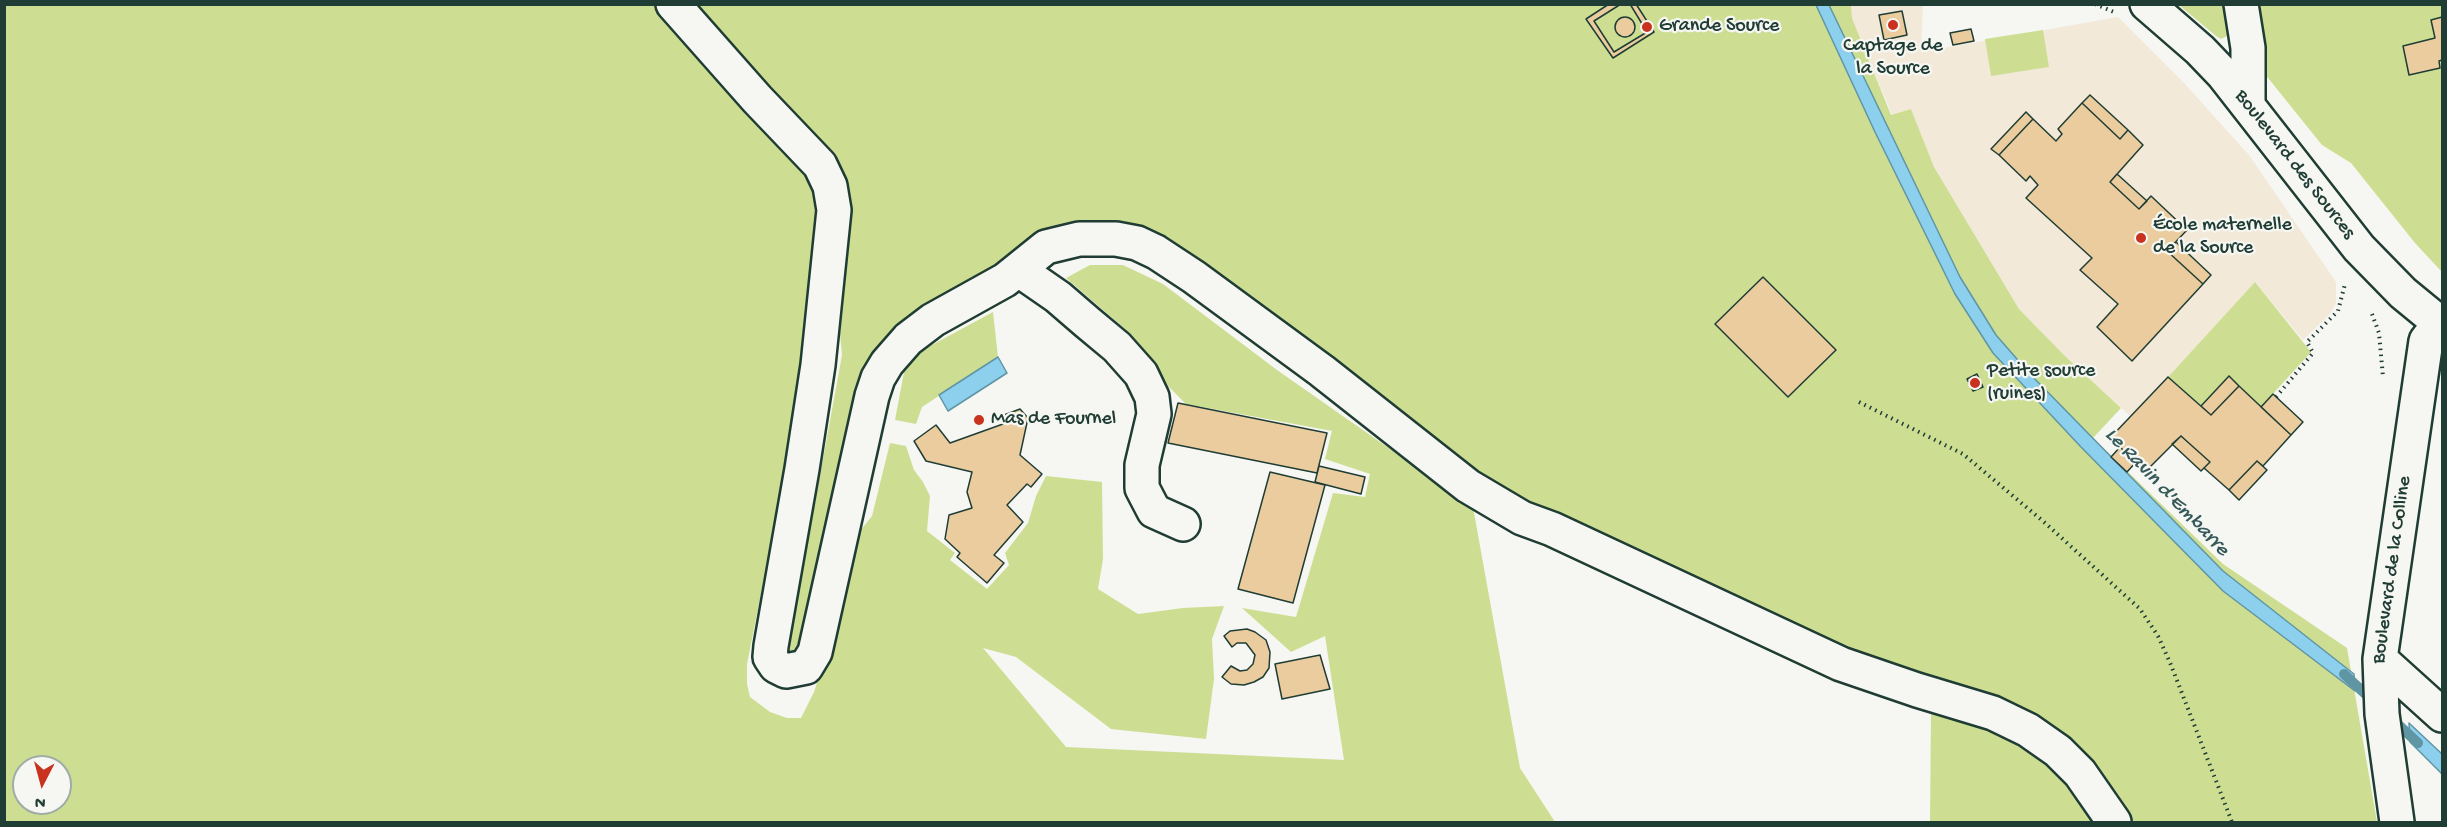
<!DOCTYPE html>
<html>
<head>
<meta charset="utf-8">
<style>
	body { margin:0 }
	#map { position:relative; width:2447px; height:827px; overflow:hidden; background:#f6f6f2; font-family:"Gochi Hand",sans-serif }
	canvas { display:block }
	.frame { position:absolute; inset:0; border:6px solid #1f3d34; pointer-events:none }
	.north { position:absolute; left:12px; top:755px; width:60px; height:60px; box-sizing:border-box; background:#f6f6f2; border:2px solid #a0aca6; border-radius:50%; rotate:186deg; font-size:16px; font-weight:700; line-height:24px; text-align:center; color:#1f3d34 }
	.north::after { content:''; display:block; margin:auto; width:21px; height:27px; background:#c8321e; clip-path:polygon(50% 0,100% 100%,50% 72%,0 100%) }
</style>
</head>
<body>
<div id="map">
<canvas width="2447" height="827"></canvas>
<div class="frame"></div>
<div class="north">N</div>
</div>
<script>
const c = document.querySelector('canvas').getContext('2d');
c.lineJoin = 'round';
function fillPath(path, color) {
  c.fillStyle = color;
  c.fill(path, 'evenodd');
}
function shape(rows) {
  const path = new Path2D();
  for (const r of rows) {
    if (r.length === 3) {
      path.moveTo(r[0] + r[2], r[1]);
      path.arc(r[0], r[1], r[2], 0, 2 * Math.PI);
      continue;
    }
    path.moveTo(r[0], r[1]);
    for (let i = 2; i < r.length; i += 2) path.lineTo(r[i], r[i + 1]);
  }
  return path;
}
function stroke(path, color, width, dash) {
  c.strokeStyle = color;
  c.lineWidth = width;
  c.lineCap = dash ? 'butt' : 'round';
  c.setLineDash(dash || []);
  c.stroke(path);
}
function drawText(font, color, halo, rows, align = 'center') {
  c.font = font + ' "Gochi Hand",sans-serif';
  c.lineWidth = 4.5;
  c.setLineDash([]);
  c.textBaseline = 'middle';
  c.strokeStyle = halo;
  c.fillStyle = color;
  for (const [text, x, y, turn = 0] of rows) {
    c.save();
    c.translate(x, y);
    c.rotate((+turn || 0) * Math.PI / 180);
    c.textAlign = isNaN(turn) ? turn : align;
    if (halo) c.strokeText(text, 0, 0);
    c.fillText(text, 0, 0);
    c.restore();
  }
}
fillPath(shape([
	[1851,5,1923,5,1921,52,2118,17,2184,83,2249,155,2336,282,2336,303,2330,314,2303,340,2255,282,2131,417,2065,356,2019,309,1934,167,1911,109,1892,115,1852,18]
]), '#f3e9d9');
fillPath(shape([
	[5,4,664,5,808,175,817,192,821,213,804,378,747,664,747,684,750,697,770,712,787,718,801,718,814,692,826,654,852,541,872,516,890,443,906,446,914,470,923,482,930,496,927,531,955,553,950,560,987,589,1009,565,1005,553,1028,523,1036,496,1046,476,1102,482,1103,559,1098,589,1138,614,1183,608,1224,606,1212,639,1214,679,1206,739,1111,729,1016,657,983,648,1066,747,1344,760,1325,636,1291,652,1242,608,1296,617,1333,493,1365,497,1370,474,1325,459,1332,431,1186,404,1169,387,1125,329,1066,278,1090,265,1123,265,1163,284,1277,370,1473,507,1520,768,1555,822,5,822],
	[24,767,60,767,60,803,24,803],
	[687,5,1851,5,1852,18,1891,115,1911,109,1934,167,2019,309,2065,356,2121,408,2093,438,2223,564,2347,648,2377,822,2124,822,2080,761,1535,507,1473,474,1121,227,913,325,804,641,796,653,791,655,785,653,786,625,815,503,842,355,840,334,847,253,845,215],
	[2179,5,2224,5,2230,30,2227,36,2221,39,2216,36],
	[2255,5,2442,5,2442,272,2415,243,2351,163,2322,145,2260,68],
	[2043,30,2049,67,1991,76,1985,39],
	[2255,282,2311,352,2261,407,2229,377,2201,406,2168,377],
	[993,312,998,357,922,407,916,424,895,420,904,372,913,359,930,346],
	[1931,711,1992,724,2057,765,2100,822,1930,822]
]), '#cdde93');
const water = shape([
	[1816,5,1829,5,1960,277,1996,335,2030,374,2223,571,2354,674,2355,691,2223,591,2081,447,1993,353,1955,294,1875,132,1816,5],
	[998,357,1007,373,948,411,939,395,998,357],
	[2409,723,2442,754,2442,774,2410,742,2409,723]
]);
fillPath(water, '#8cd0ee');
stroke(water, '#6095a4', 1.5);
stroke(shape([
	[2344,674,2374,702],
	[2390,717,2418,743]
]), '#6095a4', 10);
const building = shape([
	[1609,4,1621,4,1594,21,1614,52,1647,32,1630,4,1636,4,1654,32,1613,58,1586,19,1609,4],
	[1902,11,1907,35,1884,40,1879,15,1902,11],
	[2442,17,2442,60,2439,61,2440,68,2409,75,2403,46,2435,38,2431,20,2442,17],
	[1625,27,10],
	[1971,29,1974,41,1953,45,1950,33,1971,29],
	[2090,95,2128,130,2120,139,2082,103,2090,95],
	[2082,103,2120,139,2128,130,2143,145,2110,182,2139,209,2151,196,2187,230,2167,251,2203,284,2132,361,2097,327,2118,304,2080,270,2092,258,2026,198,2038,185,2030,176,2026,181,1999,155,2033,119,2056,141,2062,134,2058,129,2082,103],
	[2026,112,2033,119,1999,155,1991,149,2026,112],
	[2117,174,2147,201,2139,209,2110,182,2117,174],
	[2176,242,2211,275,2203,284,2167,251,2176,242],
	[1763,277,1836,350,1788,397,1715,324,1763,277],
	[1977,374,1983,387,1973,391,1967,379,1977,374],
	[2229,376,2239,386,2211,415,2201,406,2229,376],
	[2168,377,2211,415,2239,386,2291,435,2263,466,2257,461,2229,490,2204,468,2210,462,2181,436,2146,471,2110,438,2168,377],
	[2273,394,2303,422,2291,435,2261,407,2273,394],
	[1178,403,1327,433,1317,473,1168,443,1178,403],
	[1020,409,1028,418,1020,455,1042,474,1031,487,1027,484,1007,505,1023,522,994,555,1004,563,987,583,957,557,960,553,945,539,949,515,972,508,967,492,972,472,926,461,914,441,936,425,950,443,1003,424,1004,415,1020,409],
	[2181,436,2210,462,2201,471,2172,444,2181,436],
	[2120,447,2136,462,2127,472,2111,457,2120,447],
	[2257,461,2267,470,2239,500,2229,490,2257,461],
	[1319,466,1365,477,1361,494,1315,482,1319,466],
	[1270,472,1325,485,1293,603,1238,589,1270,472],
	[1247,629,1255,632,1266,640,1270,652,1269,668,1263,677,1254,682,1244,685,1231,684,1222,677,1231,666,1240,671,1247,670,1253,664,1255,655,1246,643,1237,643,1232,647,1224,636,1230,631,1247,629],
	[1320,655,1330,689,1282,699,1275,664,1320,655]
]);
fillPath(building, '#ebcc9e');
stroke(building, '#1f3d34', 1.5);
const minor = shape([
	[673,4,757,99,820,165,830,186,834,210,818,365,802,469,771,646,770,657,776,666,786,671,806,667,815,652,872,396,878,378,887,363,908,339,933,320,1005,280,1046,247,1079,239,1116,239,1137,243,1156,252,1194,277,1322,371,1468,486,1522,518,1552,529,1841,664,1917,690,1993,713,2028,730,2058,751,2080,773,2114,822],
	[2147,4,2200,50,2223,74,2359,248,2403,293,2442,325],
	[2241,4,2248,48,2248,105],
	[1019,270,1058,297,1087,322,1117,347,1141,374,1152,397,1154,414,1142,465,1142,488,1154,511,1183,524],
	[2380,659,2442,715],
	[2397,822,2382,714,2380,659,2426,341,2440,323]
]);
stroke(minor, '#1f3d34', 38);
stroke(shape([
	[1602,4,1602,9],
	[2095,4,2114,12],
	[2372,314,2379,333,2383,377],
	[2276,397,2313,353,2307,342,2338,311,2345,284],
	[1859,402,1963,454,2044,522,2140,609,2158,636,2171,665,2232,822]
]), '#1f3d34', 4, [1.5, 4.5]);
stroke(minor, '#f6f6f2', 33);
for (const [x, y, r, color] of [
	[1893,25,6,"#c8321e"],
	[1647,27,6,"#c8321e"],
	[2141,238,6,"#c8321e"],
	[1975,383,6,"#c8321e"],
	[979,420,6,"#c8321e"]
]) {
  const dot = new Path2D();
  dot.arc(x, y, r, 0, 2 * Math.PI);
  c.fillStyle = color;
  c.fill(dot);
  stroke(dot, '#f6f6f2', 2);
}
drawText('20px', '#1f3d34', '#f6f6f2', [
	["Grande Source",1659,27],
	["Captage de",1893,47,"center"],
	["la Source",1893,70,"center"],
	["École maternelle",2153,226],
	["de la Source",2153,249],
	["Petite source",1987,372],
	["(ruines)",1987,395],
	["Mas de Fournel",991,420]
], 'left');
drawText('20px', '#1f3d34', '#f6f6f2', [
	["Boulevard des Sources",2294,165,52],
	["Boulevard de la Colline",2393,570,-82]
]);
drawText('italic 21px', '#355a59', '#f6f6f2', [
	["Le Ravin d'Embarre",2166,493,46]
]);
</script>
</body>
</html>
